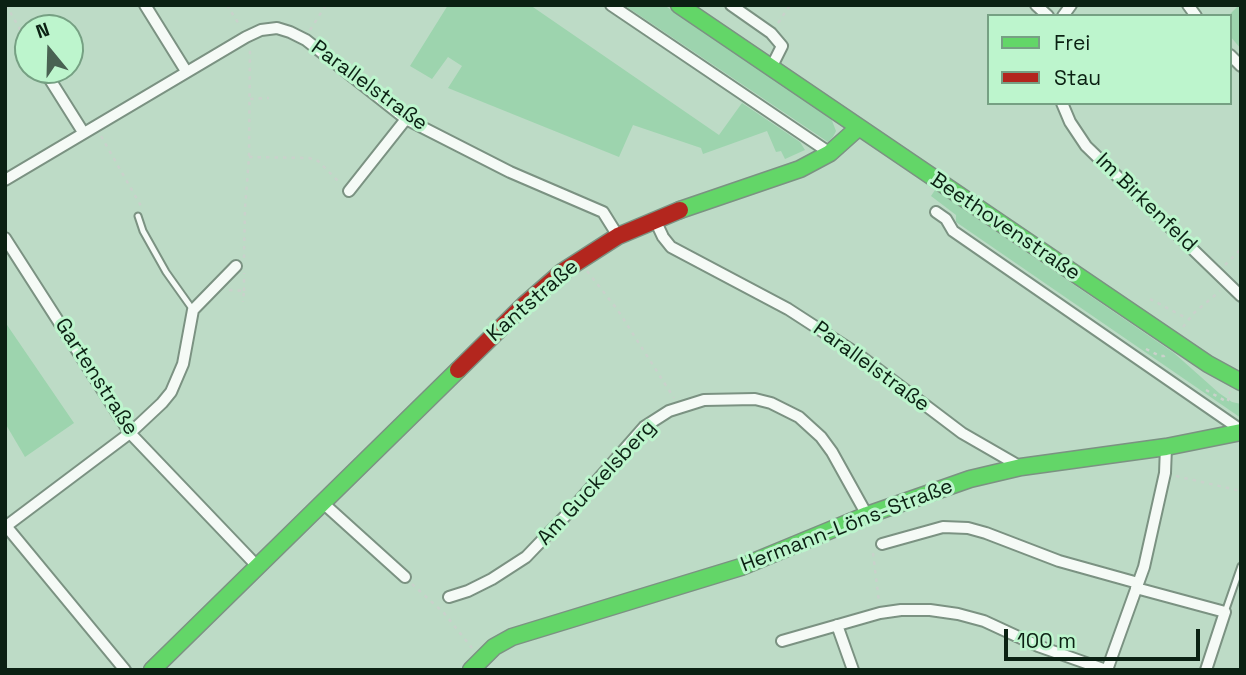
<!DOCTYPE html>
<html>
<head>
<meta charset="utf-8">
<style>
	body { margin:0 }
	#map { position:relative; width:1246px; height:675px; overflow:hidden; background:#bddbc6; font-family:"Space Grotesk",sans-serif }
	canvas { display:block }
	.frame { position:absolute; inset:0; border:7px solid #0b2113; pointer-events:none }
	.legend { position:absolute; left:987px; top:14px; width:245px; height:91px; box-sizing:border-box; background:#bdf5cd; border:2px solid #76a083; margin:0; padding:9px 12px; list-style:none; font-size:21px; color:#0b2113 }
	.legend li { display:flex; align-items:center; gap:14px; height:35px }
	.legend b { width:35px; border:2px solid #76a083 }
	.north { position:absolute; left:14px; top:14px; width:70px; height:70px; box-sizing:border-box; background:#bdf5cd; border:2px solid #76a083; border-radius:50%; rotate:341deg; font-size:19px; font-weight:700; line-height:28px; text-align:center; color:#0b2113 }
	.north::after { content:''; display:block; margin:auto; width:24px; height:32px; background:#496252; clip-path:polygon(50% 0,100% 100%,50% 72%,0 100%) }
	.scale { position:absolute; left:1004px; top:629px; width:196px; height:32px; box-sizing:border-box; border:4px solid #0b2113; border-top:0; padding-left:9px; font-size:21px; line-height:24px; white-space:nowrap; color:#0b2113; -webkit-text-stroke:5px #bdf5cd; paint-order:stroke }
</style>
</head>
<body>
<div id="map">
<canvas width="1246" height="675"></canvas>
<div class="frame"></div>
<ul class="legend">
<li><b style="height:9px;background:#63d668"></b>Frei</li>
<li><b style="height:9px;background:#b3261e"></b>Stau</li>
</ul>
<div class="north">N</div>
<div class="scale">100 m</div>
</div>
<script>
const c = document.querySelector('canvas').getContext('2d');
c.lineJoin = 'round';
function fillPath(path, color) {
  c.fillStyle = color;
  c.fill(path, 'evenodd');
}
function shape(rows) {
  const path = new Path2D();
  for (const r of rows) {
    path.moveTo(r[0], r[1]);
    for (let i = 2; i < r.length; i += 2) path.lineTo(r[i], r[i + 1]);
  }
  return path;
}
function stroke(path, color, width, dash) {
  c.strokeStyle = color;
  c.lineWidth = width;
  c.lineCap = dash ? 'butt' : 'round';
  c.setLineDash(dash || []);
  c.stroke(path);
}
function drawText(font, color, halo, rows, align = 'center') {
  c.font = font + ' "Space Grotesk",sans-serif';
  c.lineWidth = 6;
  c.setLineDash([]);
  c.textBaseline = 'middle';
  c.strokeStyle = halo;
  c.fillStyle = color;
  for (const [text, x, y, turn = 0] of rows) {
    c.save();
    c.translate(x, y);
    c.rotate((+turn || 0) * Math.PI / 180);
    c.textAlign = isNaN(turn) ? turn : align;
    if (halo) c.strokeText(text, 0, 0);
    c.fillText(text, 0, 0);
    c.restore();
  }
}
fillPath(shape([
	[448,5,530,5,719,135,742,103,800,142,805,150,785,159,781,151,776,152,767,131,703,154,701,148,633,125,619,157,448,88,462,66,448,57,432,79,410,66],
	[624,5,664,5,831,118,836,131,833,137,828,142],
	[1239,5,1241,5,1241,49,1230,36,1230,16,1228,16],
	[935,190,1174,353,1219,393,1232,402,1241,404,1241,418,956,222,956,215,931,196],
	[5,322,74,423,25,457,5,423]
]), '#9dd4ae');
const lane = shape([
	[138,216,143,231,166,272,193,310],
	[1225,612,1241,566]
]);
const street = shape([
	[145,5,186,71],
	[611,5,830,153],
	[731,5,771,33,782,46,771,68],
	[1036,5,1048,16],
	[1188,5,1196,16],
	[1063,16,1071,5],
	[1230,55,1241,66],
	[44,70,83,132],
	[1062,103,1070,122,1086,146,1241,296],
	[5,180,246,37,261,30,277,28,290,32,306,40,406,119,510,172,603,212,618,236],
	[349,191,406,119],
	[936,212,946,219,953,231,1241,430],
	[655,220,663,237,671,247,788,309,859,355,962,433,1021,467],
	[5,238,130,433,258,567],
	[323,503,405,577],
	[6,526,125,670],
	[5,527,130,433,162,403,171,392,183,364,193,310,236,266],
	[882,544,943,527,968,528,986,533,1059,561,1138,583],
	[1136,588,1225,612,1206,670],
	[449,597,468,591,492,579,526,557,572,509,644,427,669,411,704,400,755,399,771,403,799,417,821,437,832,452,867,515],
	[837,625,853,670],
	[782,641,880,613,901,610,930,610,958,614,984,621,1038,646,1106,670],
	[1107,670,1144,567,1165,473,1166,447]
]);
const fast = shape([
	[679,5,1208,364,1241,382],
	[680,210,800,169,830,153,859,127],
	[152,670,458,370],
	[471,670,494,647,512,637,741,567,867,515,970,479,1021,467,1166,447,1241,432]
]);
const jam = shape([
	[458,370,524,305,562,272,618,236,680,210]
]);
stroke(lane, '#7b9282', 9);
stroke(street, '#7b9282', 14);
stroke(fast, '#7b9282', 19);
stroke(jam, '#7b9282', 19);
stroke(shape([
	[6,5,28,43],
	[227,5,240,26],
	[778,23,790,5],
	[310,30,326,5],
	[250,99,269,98],
	[101,136,141,206],
	[249,157,309,158,318,161,341,184],
	[244,258,245,208,249,157,250,48],
	[1225,265,1241,249],
	[587,271,617,309,674,398],
	[229,290,244,291,243,302],
	[244,291,244,273],
	[1150,299,1188,319],
	[1183,327,1194,313,1220,291],
	[1146,349,1160,356,1164,356,1167,353],
	[1206,390,1227,402,1231,394,1229,392],
	[1176,476,1241,491],
	[873,553,879,602],
	[412,584,444,613,472,648]
]), '#c9d2cb', 2.5, [3.5, 5]);
stroke(lane, '#f5faf6', 5);
stroke(street, '#f5faf6', 10);
stroke(fast, '#63d668', 16);
stroke(jam, '#b3261e', 16);
drawText('21px', '#0b2113', '#bdf5cd', [
	["Parallelstraße",369,86,36],
	["Im Birkenfeld",1146,203,44],
	["Beethovenstraße",1005,227,34],
	["Kantstraße",533,301,-41],
	["Parallelstraße",871,367,36],
	["Gartenstraße",96,377,57],
	["Am Guckelsberg",597,483,-47],
	["Hermann-Löns-Straße",847,526,-21]
]);
</script>
</body>
</html>
